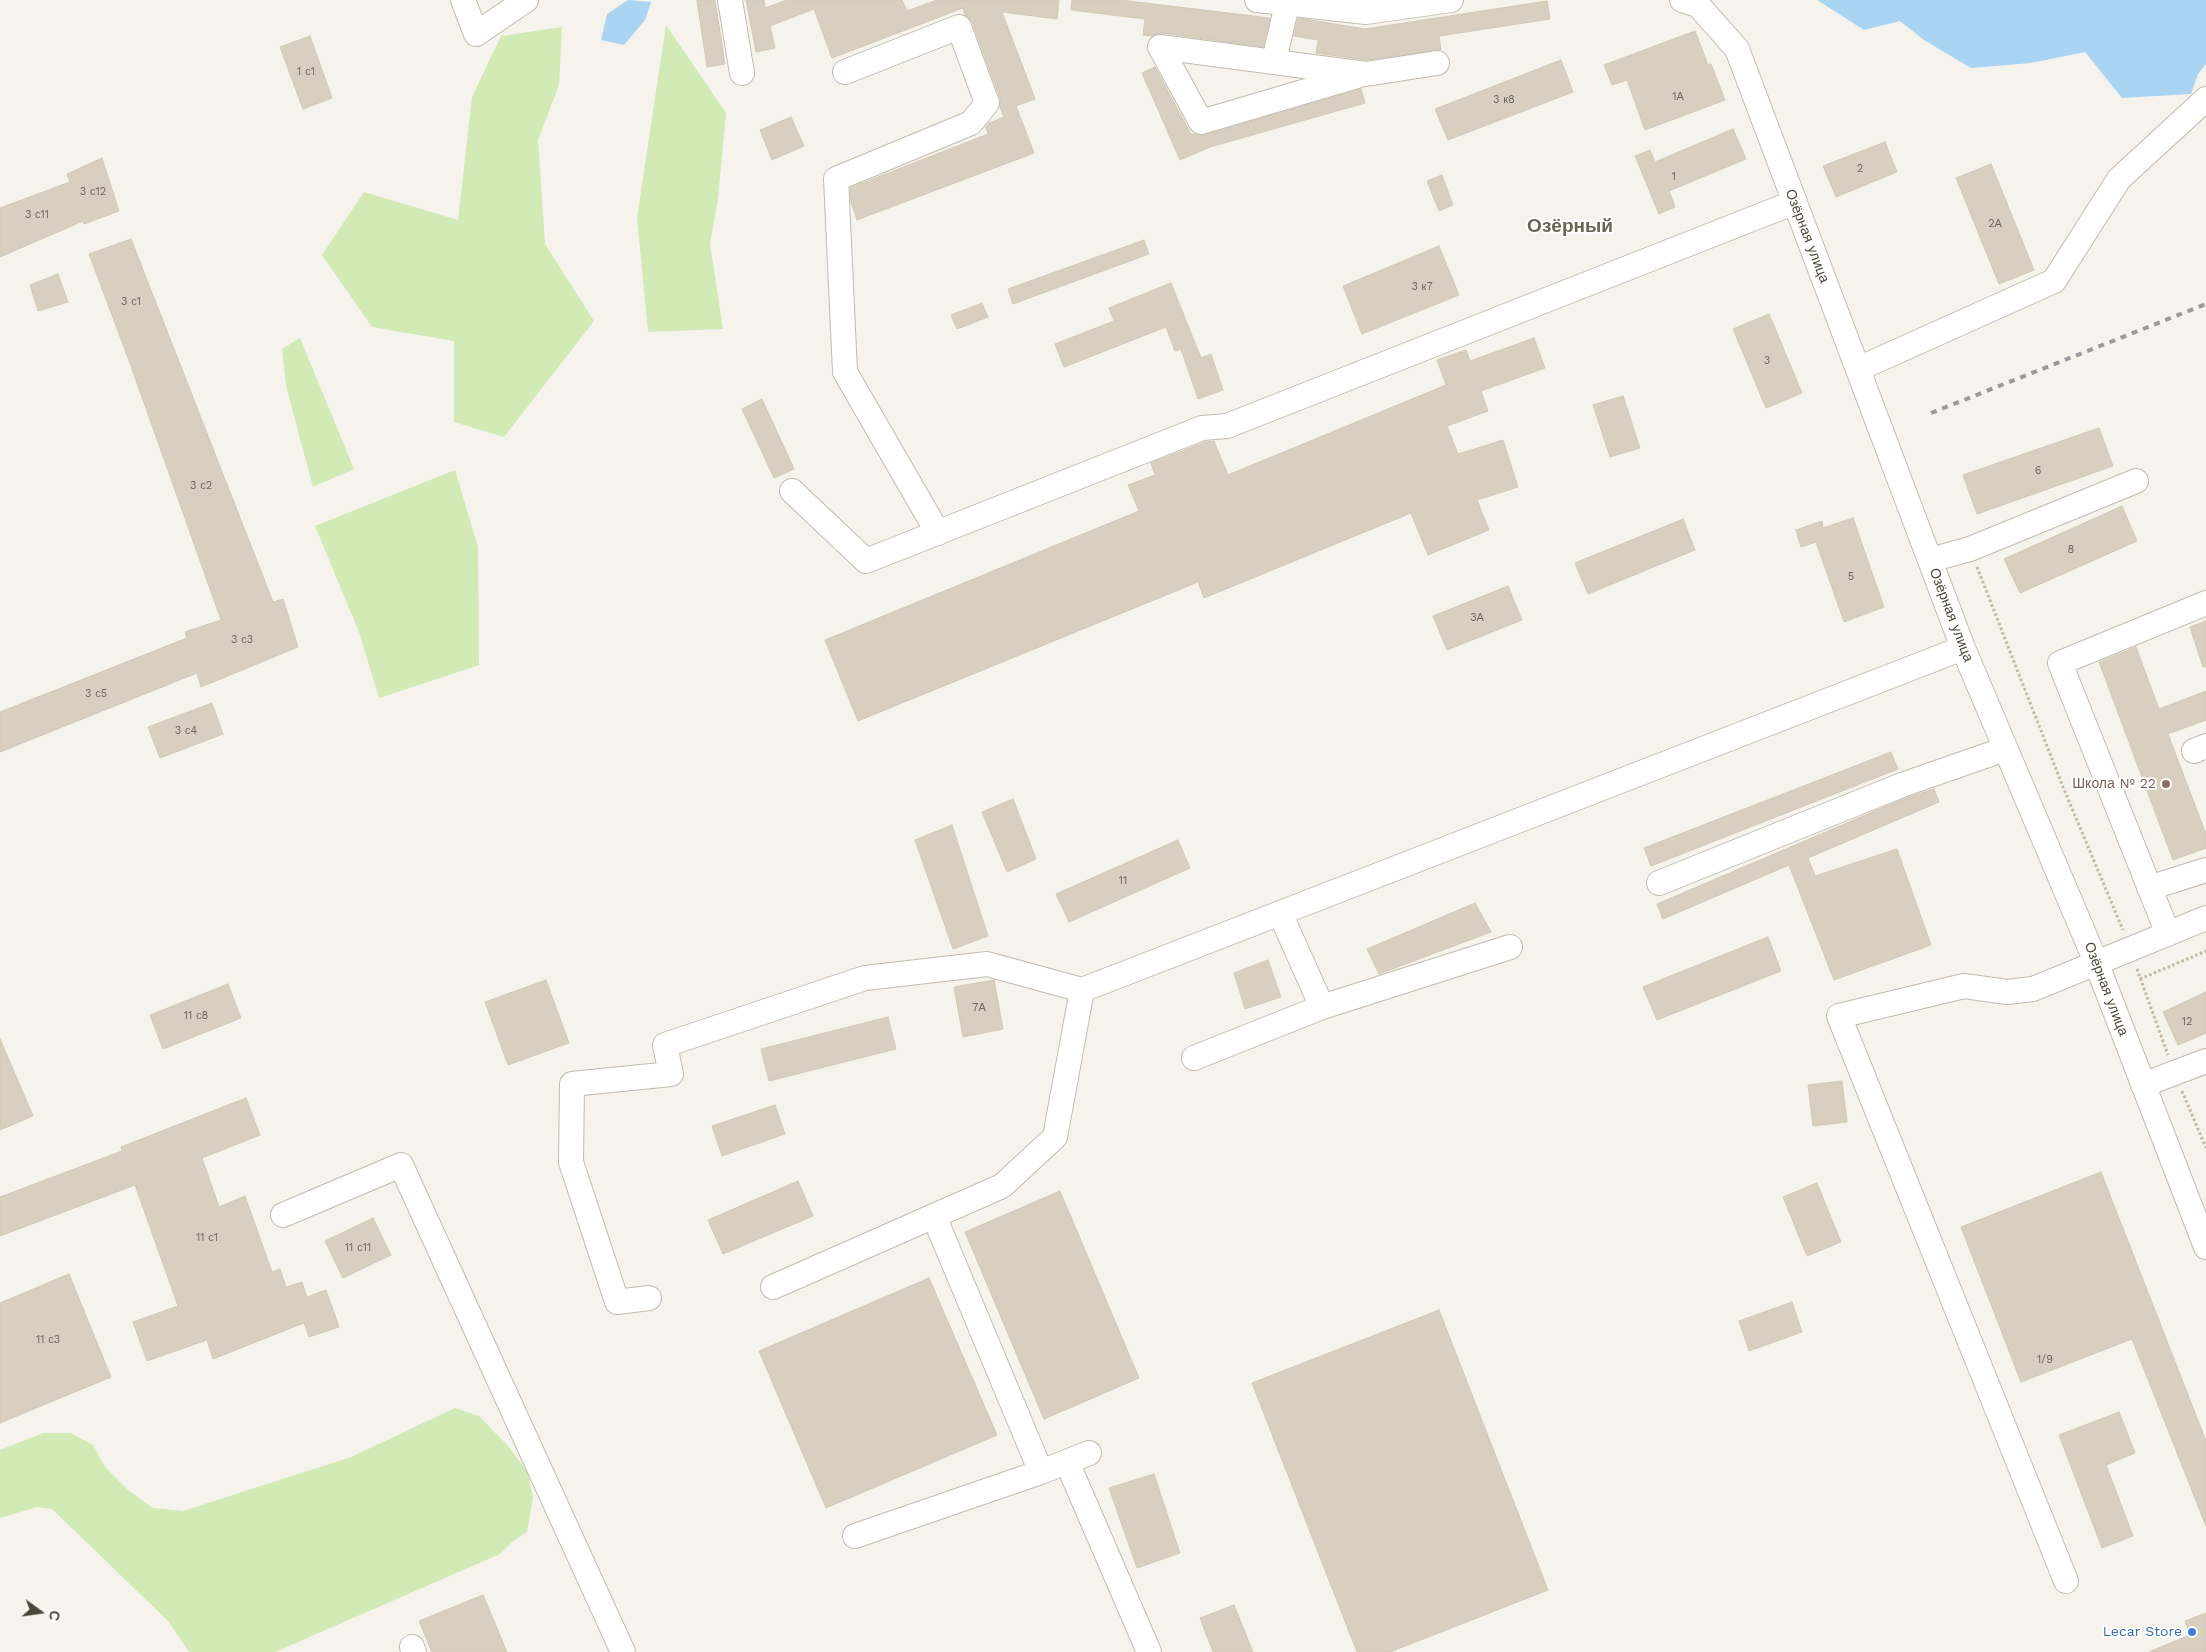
<!DOCTYPE html>
<html>
<head>
<meta charset="utf-8">
<style>
	body { margin:0 }
	#map { position:relative; width:2206px; height:1652px; overflow:hidden; background:#f6f3ec; font-family:"Work Sans",sans-serif }
	canvas { display:block }
	.north { position:absolute; left:15px; top:1587px; width:50px; height:50px; -webkit-text-stroke:4px #fff; paint-order:stroke; rotate:104deg; font-size:14px; font-weight:700; line-height:20px; text-align:center; color:#4b4439 }
	.north::after { content:''; display:block; margin:auto; width:18px; height:22px; background:#4b4439; clip-path:polygon(50% 0,100% 100%,50% 72%,0 100%) }
</style>
</head>
<body>
<div id="map">
<canvas width="2206" height="1652"></canvas>
<div class="north">С</div>
</div>
<script>
const c = document.querySelector('canvas').getContext('2d');
c.lineJoin = 'round';
function fillPath(path, color) {
  c.fillStyle = color;
  c.fill(path, 'evenodd');
}
function shape(rows) {
  const path = new Path2D();
  for (const r of rows) {
    path.moveTo(r[0], r[1]);
    for (let i = 2; i < r.length; i += 2) path.lineTo(r[i], r[i + 1]);
  }
  return path;
}
function stroke(path, color, width, dash) {
  c.strokeStyle = color;
  c.lineWidth = width;
  c.lineCap = dash ? 'butt' : 'round';
  c.setLineDash(dash || []);
  c.stroke(path);
}
function drawText(font, color, halo, rows, align = 'center') {
  c.font = font + ' "Work Sans",sans-serif';
  c.lineWidth = 4;
  c.setLineDash([]);
  c.textBaseline = 'middle';
  c.strokeStyle = halo;
  c.fillStyle = color;
  for (const [text, x, y, turn = 0] of rows) {
    c.save();
    c.translate(x, y);
    c.rotate((+turn || 0) * Math.PI / 180);
    c.textAlign = isNaN(turn) ? turn : align;
    if (halo) c.strokeText(text, 0, 0);
    c.fillText(text, 0, 0);
    c.restore();
  }
}
fillPath(shape([
	[666,25,726,113,718,199,710,244,723,329,648,332,637,218],
	[562,27,559,85,538,140,545,244,594,321,504,437,454,422,454,341,372,327,322,255,364,192,458,220,472,97,501,36],
	[300,338,354,469,313,487,286,386,282,349],
	[455,470,478,547,479,665,379,698,359,632,315,526],
	[455,1408,479,1416,508,1446,527,1471,533,1497,527,1532,511,1543,500,1554,275,1652,189,1652,168,1621,52,1509,37,1507,0,1518,0,1450,43,1433,71,1433,93,1445,105,1467,127,1489,153,1508,183,1511,351,1457]
]), '#d2eab5');
fillPath(shape([
	[628,0,651,2,645,20,624,45,601,40,607,14],
	[1817,0,2206,0,2206,64,2198,74,2191,94,2122,98,2085,52,2031,63,1971,68,1924,40,1900,21,1864,30]
]), '#a9d4f2');
const building = shape([
	[697,0,715,0,725,64,707,67,697,0],
	[746,0,764,0,765,8,787,0,902,0,907,11,937,0,1059,0,1057,19,1002,12,1035,99,1016,106,1034,153,857,220,851,202,850,188,988,134,986,127,989,123,1004,117,1000,107,1000,98,972,22,965,15,963,8,832,58,814,9,770,26,775,48,756,52,746,0],
	[1072,0,1120,0,1270,18,1263,47,1162,33,1152,36,1143,35,1145,19,1071,10,1072,0],
	[1547,1,1550,19,1439,36,1441,50,1366,60,1316,53,1318,40,1294,36,1298,18,1365,29,1547,1],
	[1695,31,1708,65,1711,64,1725,100,1645,130,1627,80,1612,85,1604,65,1695,31],
	[310,36,332,98,303,109,280,47,310,36],
	[1561,60,1573,92,1448,140,1435,109,1561,60],
	[1155,67,1191,134,1205,135,1361,89,1365,103,1210,147,1180,160,1142,73,1155,67],
	[791,117,804,146,772,160,760,130,791,117],
	[1733,129,1746,159,1669,191,1675,207,1659,214,1635,156,1650,150,1655,162,1733,129],
	[1885,142,1897,172,1836,197,1823,166,1885,142],
	[102,158,119,211,84,224,83,221,0,257,0,208,70,182,67,174,102,158],
	[1991,164,2034,270,1999,284,1956,178,1991,164],
	[1442,175,1453,205,1439,211,1427,181,1442,175],
	[131,239,273,602,283,599,298,647,201,687,197,673,0,752,0,712,187,638,185,632,221,620,131,366,89,254,131,239],
	[1144,240,1149,254,1013,304,1008,289,1144,240],
	[1439,246,1459,295,1362,334,1343,286,1439,246],
	[58,274,68,302,38,311,30,285,58,274],
	[1171,283,1201,358,1211,354,1223,390,1198,399,1181,349,1175,351,1166,327,1064,367,1055,344,1114,321,1109,308,1171,283],
	[982,303,988,317,957,329,951,315,982,303],
	[1769,314,1802,393,1766,408,1733,329,1769,314],
	[1534,338,1545,368,1481,391,1488,411,1447,426,1458,454,1503,440,1518,487,1477,500,1489,530,1428,555,1411,513,1204,598,1198,582,858,721,825,640,1139,511,1128,485,1155,475,1151,463,1205,442,1214,441,1228,475,1446,385,1437,360,1466,350,1470,361,1534,338],
	[1623,396,1640,448,1610,457,1593,405,1623,396],
	[762,399,794,469,774,478,742,409,762,399],
	[2099,428,2113,466,1977,514,1963,475,2099,428],
	[2122,506,2137,541,2020,593,2004,559,2122,506],
	[1853,518,1884,607,1844,622,1816,542,1801,547,1796,530,1822,521,1823,528,1853,518],
	[1683,519,1695,550,1588,594,1575,563,1683,519],
	[1508,586,1522,620,1447,650,1433,616,1508,586],
	[2206,621,2206,667,2203,667,2190,627,2206,621],
	[2136,647,2159,709,2206,691,2206,720,2168,734,2206,834,2206,848,2173,860,2099,662,2136,647],
	[212,703,223,734,160,758,148,727,212,703],
	[1891,752,1898,769,1651,866,1644,848,1891,752],
	[1934,789,1939,802,1808,858,1815,876,1897,849,1931,945,1834,980,1789,865,1663,919,1657,904,1903,799,1934,789],
	[1013,799,1036,859,1007,872,982,812,1013,799],
	[952,825,988,936,953,949,915,840,952,825],
	[1178,840,1190,868,1069,922,1056,894,1178,840],
	[1475,903,1491,932,1379,974,1367,949,1475,903],
	[1768,937,1781,971,1657,1020,1643,987,1768,937],
	[1268,960,1281,997,1245,1009,1234,973,1268,960],
	[546,980,569,1043,508,1065,485,1002,546,980],
	[994,980,1003,1029,963,1037,954,987,994,980],
	[228,984,241,1018,163,1049,150,1015,228,984],
	[2206,992,2206,1033,2178,1045,2163,1012,2206,992],
	[888,1017,896,1049,769,1081,761,1049,888,1017],
	[0,1039,33,1116,0,1130,0,1039],
	[1842,1081,1847,1122,1813,1126,1808,1085,1842,1081],
	[246,1098,260,1135,202,1158,219,1207,245,1196,272,1272,280,1269,286,1287,302,1282,307,1297,326,1290,339,1327,309,1337,304,1323,213,1359,207,1340,147,1361,133,1322,178,1306,135,1185,0,1236,0,1197,122,1151,121,1147,246,1098],
	[775,1105,785,1134,722,1156,712,1126,775,1105],
	[2101,1172,2206,1441,2206,1526,2132,1339,2021,1382,1961,1227,2101,1172],
	[798,1181,813,1216,723,1254,708,1220,798,1181],
	[1817,1183,1841,1242,1807,1256,1783,1197,1817,1183],
	[1060,1191,1139,1378,1044,1419,965,1232,1060,1191],
	[373,1218,391,1255,343,1278,325,1241,373,1218],
	[69,1274,111,1377,0,1423,0,1303,69,1274],
	[929,1278,997,1435,826,1508,759,1351,929,1278],
	[1792,1302,1802,1332,1749,1351,1739,1321,1792,1302],
	[1439,1310,1548,1590,1390,1652,1357,1652,1252,1383,1439,1310],
	[2119,1412,2135,1453,2106,1465,2133,1536,2102,1548,2059,1435,2119,1412],
	[1154,1474,1180,1553,1137,1568,1109,1488,1154,1474],
	[483,1595,507,1652,432,1652,419,1621,483,1595],
	[1234,1605,1253,1652,1213,1652,1200,1618,1234,1605],
	[2206,1613,2206,1652,2149,1652,2190,1635,2185,1621,2206,1613]
]);
fillPath(building, '#d8cfc1');
stroke(building, '#d3c7b4', 1);
const minor = shape([
	[463,0,476,34,526,0],
	[730,0,742,73],
	[1257,0,1366,12,1451,0],
	[1682,0,1698,5,1737,49,1963,648,2096,962,2206,1247],
	[1160,47,1366,74,1437,63],
	[1160,47,1201,122,1357,76],
	[1274,61,1288,0],
	[845,72,959,27,987,103,971,123,836,179,845,372,938,533],
	[1858,369,2054,281,2119,179,2206,99],
	[792,491,866,561,1202,428,1227,426,1795,202],
	[1930,560,1970,549,2136,481],
	[2194,751,2206,746],
	[1659,883,1902,785,2005,749],
	[2149,888,2206,870],
	[1280,913,1322,1007],
	[2168,934,2060,663,2206,603],
	[1194,1058,1322,1007,1510,947],
	[2143,1085,2206,1061],
	[283,1215,401,1165,623,1652],
	[934,1216,1041,1472],
	[773,1287,1002,1186,1055,1137,1082,990],
	[649,1298,617,1302,571,1162,572,1084,671,1074,665,1045,865,978,987,964,1082,990,1963,648],
	[1067,1462,1149,1652],
	[855,1536,1041,1472,1089,1453],
	[2066,1581,1839,1016,1964,986,2007,992,2033,989,2206,918],
	[412,1647,414,1652]
]);
stroke(minor, '#c2bbae', 26);
stroke(shape([
	[1977,567,2063,787,2123,930],
	[2137,969,2168,1055],
	[2140,979,2206,951],
	[2182,1091,2206,1148]
]), '#c4b79f', 3, [2.5, 2.5]);
stroke(minor, '#fff', 24);
stroke(shape([
	[1931,413,2206,304]
]), '#9a9a9a', 4, [6, 6]);
for (const [x, y, r, color] of [
	[2166,784,5,"#8d6e63"],
	[2192,1632,5,"#3f7fe0"]
]) {
  const dot = new Path2D();
  dot.arc(x, y, r, 0, 2 * Math.PI);
  c.fillStyle = color;
  c.fill(dot);
  stroke(dot, '#fff', 2);
}
drawText('11px', '#6e675b', null, [
	["1 с1",306,72],
	["1А",1678,97],
	["3 к8",1504,100],
	["2",1860,169],
	["1",1674,177],
	["3 с12",93,192],
	["3 с11",37,215],
	["2А",1995,224],
	["3 к7",1422,287],
	["3 с1",131,302],
	["3",1767,361],
	["6",2038,471],
	["3 с2",201,486],
	["8",2071,550],
	["5",1851,577],
	["3А",1477,618],
	["3 с3",242,640],
	["3 с5",96,694],
	["3 с4",186,731],
	["11",1123,881],
	["7А",979,1008],
	["11 с8",196,1016],
	["12",2187,1022],
	["11 с1",207,1238],
	["11 с11",358,1248],
	["11 с3",48,1340],
	["1/9",2045,1360]
]);
drawText('14px', '#4b4439', '#fff', [
	["Озёрная улица",1807,236,69],
	["Озёрная улица",1951,615,69],
	["Озёрная улица",2106,989,69]
]);
drawText('14px', '#785e54', '#fff', [
	["Школа № 22",2156,784]
], 'right');
drawText('14px', '#366cbe', '#fff', [
	["Lecar Store",2182,1632]
], 'right');
drawText('bold 19px', '#6e6250', '#fff', [
	["Озёрный",1570,226]
]);
</script>
</body>
</html>
